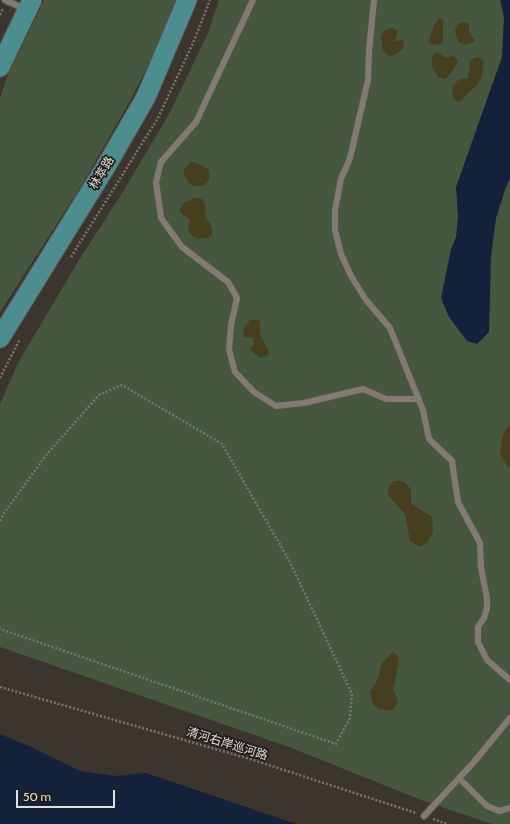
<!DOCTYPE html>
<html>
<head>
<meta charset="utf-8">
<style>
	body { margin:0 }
	#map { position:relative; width:510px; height:824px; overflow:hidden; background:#3c352e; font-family:Cabin,sans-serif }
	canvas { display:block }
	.scale { position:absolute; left:16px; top:790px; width:99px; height:18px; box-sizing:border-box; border:2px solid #e2ded9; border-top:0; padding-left:5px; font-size:12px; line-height:14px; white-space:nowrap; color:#e2ded9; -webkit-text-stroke:3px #201d1a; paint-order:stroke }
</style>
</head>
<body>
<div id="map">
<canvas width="510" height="824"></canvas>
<div class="scale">50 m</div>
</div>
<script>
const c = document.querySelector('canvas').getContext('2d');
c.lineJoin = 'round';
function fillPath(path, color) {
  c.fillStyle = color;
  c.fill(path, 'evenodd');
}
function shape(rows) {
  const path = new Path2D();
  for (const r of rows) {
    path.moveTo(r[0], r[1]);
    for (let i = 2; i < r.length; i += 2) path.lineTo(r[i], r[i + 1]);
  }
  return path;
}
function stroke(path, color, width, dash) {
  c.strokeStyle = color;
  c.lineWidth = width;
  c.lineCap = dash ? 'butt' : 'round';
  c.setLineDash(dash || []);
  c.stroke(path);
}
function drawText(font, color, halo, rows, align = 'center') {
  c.font = font + ' Cabin,"Noto Sans SC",sans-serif';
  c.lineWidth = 3.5;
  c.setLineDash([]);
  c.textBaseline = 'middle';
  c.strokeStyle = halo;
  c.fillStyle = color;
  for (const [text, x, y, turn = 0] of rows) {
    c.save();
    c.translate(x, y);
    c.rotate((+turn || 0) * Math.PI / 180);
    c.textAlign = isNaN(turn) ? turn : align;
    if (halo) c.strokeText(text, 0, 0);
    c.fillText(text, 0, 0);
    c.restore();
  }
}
fillPath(shape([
	[44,0,176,0,155,52,131,99,82,185,0,312,0,98,7,77],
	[219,0,510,0,510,824,492,824,421,800,289,747,0,647,0,404,18,363,79,260,124,190,169,114,208,33]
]), '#45573e');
fillPath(shape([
	[440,18,443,20,443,43,434,45,428,42,435,24],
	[463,22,469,24,469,32,475,41,465,45,458,42,455,31,458,24],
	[391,28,398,31,395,41,404,40,403,49,395,55,389,56,383,51,381,36,384,31],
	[437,52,446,58,454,56,458,61,452,72,445,79,438,77,432,67,432,57],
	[477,57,484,61,482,76,478,84,458,103,453,98,452,88,458,80,468,78,470,61],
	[191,162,200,164,209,170,209,181,203,186,195,186,189,183,184,175,184,169],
	[196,198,202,199,205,204,206,218,212,227,212,235,207,238,200,239,194,237,189,233,188,228,190,220,183,215,179,210,185,202],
	[250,320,260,320,260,335,269,351,268,355,261,358,250,350,254,344,253,338,244,337,243,329],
	[510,425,510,467,507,466,500,454,503,434],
	[394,481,403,481,411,489,411,503,432,517,433,532,428,541,420,547,410,541,405,514,388,495,388,488],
	[393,652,398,656,399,662,393,690,398,701,395,707,391,711,379,709,373,704,370,692,378,679,382,663]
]), '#473e1e');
fillPath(shape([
	[500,0,510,0,510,179,506,187,496,218,491,257,489,332,477,344,467,341,449,317,441,298,451,249,456,237,458,217,456,187,502,57,504,17],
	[0,734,31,747,80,771,116,776,146,773,296,824,0,824]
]), '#14213b');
const lane = shape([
	[5,0,25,9],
	[253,0,196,122,161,162,156,182,161,218,182,247,228,282,237,298,231,325,229,350,235,372,254,392,276,406,304,403,363,389,386,399,419,399],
	[374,0,369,51,368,80,350,158,341,179,335,210,335,230,341,254,351,276,366,300,390,328,423,410,429,439,452,461,458,502,480,543,481,568,487,598,487,608,484,618,478,627,478,642,487,660,510,680],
	[459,778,487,806,499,811,510,808],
	[424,816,474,762,510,718]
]);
const primary = shape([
	[0,67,32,0],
	[0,338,105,168,146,97,187,0]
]);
stroke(lane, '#58534d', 8);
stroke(primary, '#58534d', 21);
stroke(shape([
	[0,15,3,8],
	[71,257,158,118,193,43,210,0],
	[0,378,20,339],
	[0,521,4,513,47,454,99,395,122,385,222,444,290,562,352,694,350,718,336,744,0,629],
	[0,687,250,759,416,813],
	[433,819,447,824]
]), '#7b756f', 2.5, [2, 2]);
stroke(lane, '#827b73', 6);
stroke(primary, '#4e8d8f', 19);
drawText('12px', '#e2ded9', '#201d1a', [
	["林萃路",102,173,-59],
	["清河右岸巡河路",227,744,17]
]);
</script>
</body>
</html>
